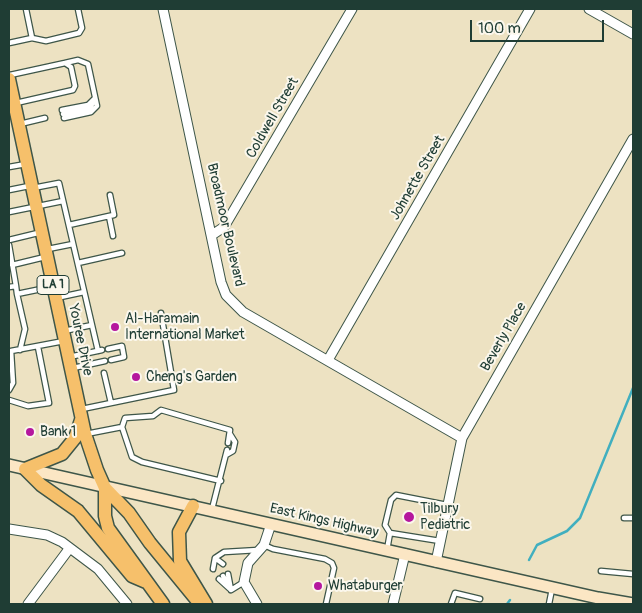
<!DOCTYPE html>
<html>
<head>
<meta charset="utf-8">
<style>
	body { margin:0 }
	#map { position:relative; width:642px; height:613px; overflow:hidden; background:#ede2c2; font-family:Pangolin,sans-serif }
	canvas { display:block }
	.frame { position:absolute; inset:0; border:10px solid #1f3d34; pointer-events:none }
	.scale { position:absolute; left:470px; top:20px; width:134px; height:22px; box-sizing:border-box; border:2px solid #1f3d34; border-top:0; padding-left:6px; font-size:15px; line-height:18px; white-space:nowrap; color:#1f3d34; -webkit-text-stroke:4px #fbf7ec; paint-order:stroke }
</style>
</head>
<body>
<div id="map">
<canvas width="642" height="613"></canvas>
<div class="frame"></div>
<div class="scale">100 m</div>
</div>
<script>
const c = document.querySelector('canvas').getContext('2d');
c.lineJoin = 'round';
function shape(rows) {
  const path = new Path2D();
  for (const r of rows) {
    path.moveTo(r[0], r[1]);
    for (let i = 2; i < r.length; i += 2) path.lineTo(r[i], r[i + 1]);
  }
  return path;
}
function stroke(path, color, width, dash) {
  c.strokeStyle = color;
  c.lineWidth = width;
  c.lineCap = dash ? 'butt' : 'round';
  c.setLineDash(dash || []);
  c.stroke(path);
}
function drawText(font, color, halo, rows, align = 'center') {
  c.font = font + ' Pangolin,sans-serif';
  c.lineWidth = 4;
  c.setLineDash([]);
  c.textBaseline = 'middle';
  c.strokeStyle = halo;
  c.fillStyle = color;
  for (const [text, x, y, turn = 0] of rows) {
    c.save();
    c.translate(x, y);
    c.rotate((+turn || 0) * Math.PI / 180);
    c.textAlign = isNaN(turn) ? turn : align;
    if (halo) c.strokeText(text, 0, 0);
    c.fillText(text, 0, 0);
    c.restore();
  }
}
stroke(shape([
	[529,560,537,545,567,531,580,518,633,388],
	[507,604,510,600]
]), '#41afbf', 2.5);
const service = shape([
	[32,38,46,41,79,33,82,28,78,9],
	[9,43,32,38,26,9],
	[10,75,65,63,71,67,75,86,73,90,16,103],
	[62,110,88,105,94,99],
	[63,114,90,108,95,99],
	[64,118,91,112,97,106,88,64,78,60,65,63],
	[20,124,45,118],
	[9,167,26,164],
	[33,188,59,183,98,351],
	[9,190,29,186],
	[9,212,63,201],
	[109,216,114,215,110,195],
	[69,225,109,216,113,236],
	[9,240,42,232],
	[9,245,16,286],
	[48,249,73,244],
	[78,263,122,253],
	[12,265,45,257],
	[9,287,16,286,17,294],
	[56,298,84,292],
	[64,331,92,325],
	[108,349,122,346,124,357,111,360],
	[20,350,25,329,17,294,51,287],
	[69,357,102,350],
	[73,368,105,361],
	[104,373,111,403],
	[9,390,13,383,11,351,64,341],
	[9,400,28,406,49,403,38,347],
	[82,409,174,390,161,313],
	[122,427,132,457,142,462,221,481],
	[86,434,122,427,125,418,153,416,161,410,230,430,228,443],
	[226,455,233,451,235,442,230,434],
	[212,509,227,450],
	[624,518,633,518],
	[390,533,440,541],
	[264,545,273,549,325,559,332,563,334,568,326,604],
	[387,550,390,533,385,525,391,500,396,495,447,505],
	[215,558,223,564],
	[213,569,215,558,224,552,258,550],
	[601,571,633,574],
	[228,574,231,590],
	[223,576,229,586],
	[219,579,230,589],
	[231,590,244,582],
	[451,604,455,593,480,599],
	[549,604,552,589]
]);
const minor = shape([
	[163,9,221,282,226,295,243,312,462,438],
	[589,9,633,34],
	[212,235,224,227,352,9],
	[328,360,530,9],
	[9,529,47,535,62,542,98,569,127,604],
	[436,562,462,438,633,139],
	[28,604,69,549],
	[257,604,244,582,248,563,264,545,271,524],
	[393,604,405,554]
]);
const secondary = shape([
	[9,465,598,598,633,604]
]);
const primary = shape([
	[9,79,85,434,97,470,105,488,129,513,150,543,200,604],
	[81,420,75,438,62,454,25,469,41,485,78,511,132,576,146,582],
	[105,488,105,516,108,528,163,604],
	[193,506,179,532,180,561,206,604]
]);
stroke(service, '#3e5649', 7);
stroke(minor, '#3e5649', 11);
stroke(secondary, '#3e5649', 14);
stroke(primary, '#3e5649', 15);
stroke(service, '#fff', 4.5);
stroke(minor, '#fff', 9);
stroke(secondary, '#fbe6c4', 11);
stroke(primary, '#f6c06b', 12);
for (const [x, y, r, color] of [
	[115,327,5,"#b5179e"],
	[136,377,5,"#b5179e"],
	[30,432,5,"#b5179e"],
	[409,517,6,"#b5179e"],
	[318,586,5,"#b5179e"]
]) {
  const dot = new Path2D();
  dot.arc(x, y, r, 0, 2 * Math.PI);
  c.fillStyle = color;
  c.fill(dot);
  stroke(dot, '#fbf7ec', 2);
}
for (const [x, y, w] of [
	[53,285,32]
]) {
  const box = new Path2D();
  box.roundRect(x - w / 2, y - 9.5, w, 19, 4);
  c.fillStyle = '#fbf7ec';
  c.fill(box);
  stroke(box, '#1f3d34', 1);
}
drawText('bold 12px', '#1f3d34', null, [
	["LA 1",53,285]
]);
drawText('14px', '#1f3d34', '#fbf7ec', [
	["Coldwell Street",273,118,-60],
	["Johnette Street",418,178,-60],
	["Broadmoor Boulevard",225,225,77],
	["Beverly Place",504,337,-60],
	["Youree Drive",80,340,78],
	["East Kings Highway",324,521,13]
]);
drawText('14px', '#1f3d34', '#fbf7ec', [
	["Al-Haramain",125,319],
	["International Market",125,335],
	["Cheng's Garden",146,377],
	["Bank 1",40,432],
	["Tilbury",420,509],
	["Pediatric",420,525],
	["Whataburger",328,586]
], 'left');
</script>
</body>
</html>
